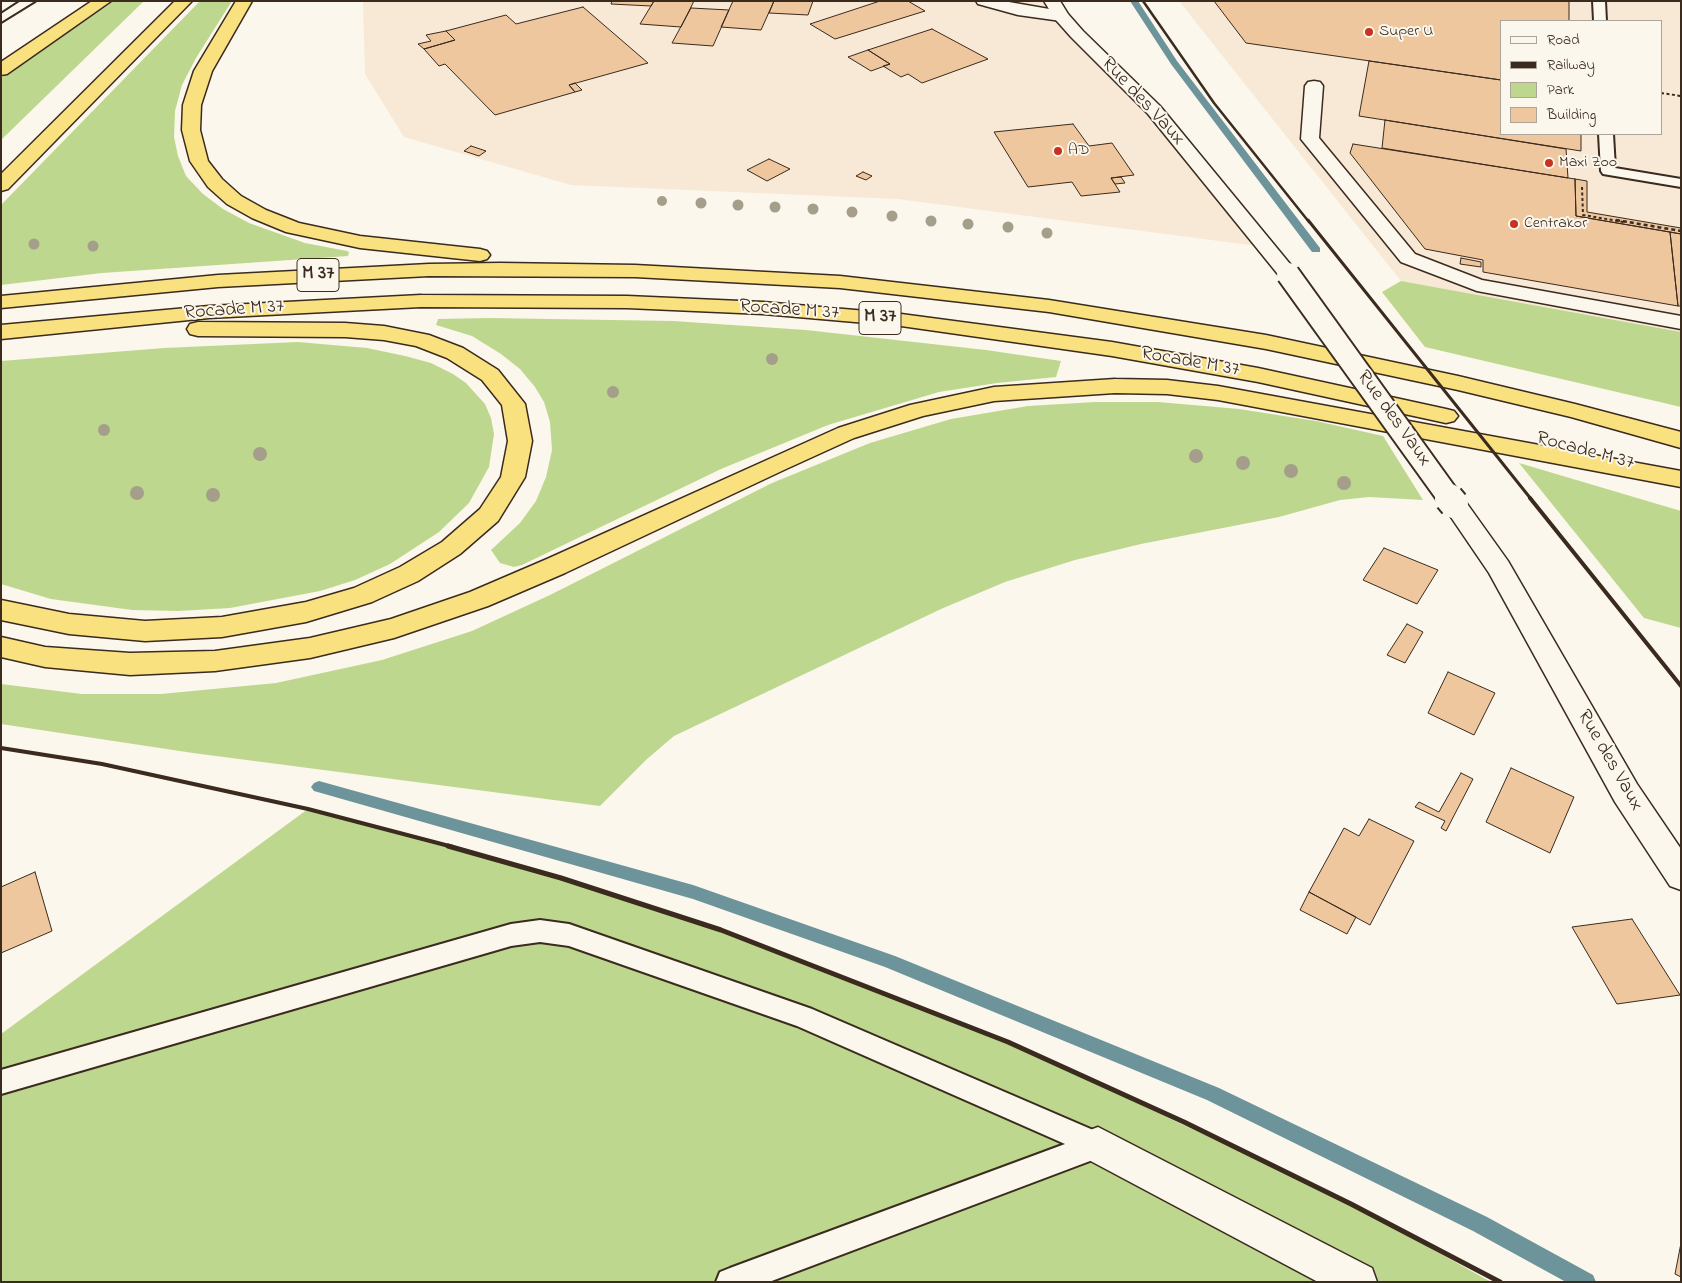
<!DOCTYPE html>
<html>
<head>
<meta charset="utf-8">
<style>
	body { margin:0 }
	#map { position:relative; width:1682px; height:1283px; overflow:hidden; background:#fbf7ec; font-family:"Indie Flower",sans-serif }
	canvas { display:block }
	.frame { position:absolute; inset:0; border:2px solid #3b2a1e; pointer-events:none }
	.legend { position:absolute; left:1500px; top:20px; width:162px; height:115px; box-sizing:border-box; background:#fbf7ec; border:1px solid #aea59a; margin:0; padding:6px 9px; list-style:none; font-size:15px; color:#3b2a1e }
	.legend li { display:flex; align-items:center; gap:10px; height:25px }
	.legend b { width:25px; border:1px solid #aea59a }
</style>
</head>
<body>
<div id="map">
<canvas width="1682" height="1283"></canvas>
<div class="frame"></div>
<ul class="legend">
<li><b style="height:6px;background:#fbf7ec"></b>Road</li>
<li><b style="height:6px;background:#3b2a1e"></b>Railway</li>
<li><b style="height:14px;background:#bed78e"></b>Park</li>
<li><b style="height:14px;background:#eec79e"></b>Building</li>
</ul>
</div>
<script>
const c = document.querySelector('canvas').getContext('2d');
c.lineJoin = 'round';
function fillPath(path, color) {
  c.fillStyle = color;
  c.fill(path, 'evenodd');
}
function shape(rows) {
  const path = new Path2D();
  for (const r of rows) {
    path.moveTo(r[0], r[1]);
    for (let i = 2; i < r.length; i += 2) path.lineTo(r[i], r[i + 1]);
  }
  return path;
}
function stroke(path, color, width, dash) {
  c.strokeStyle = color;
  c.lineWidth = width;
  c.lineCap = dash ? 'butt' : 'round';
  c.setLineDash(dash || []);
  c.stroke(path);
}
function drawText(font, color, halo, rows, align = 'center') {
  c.font = font + ' "Indie Flower",sans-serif';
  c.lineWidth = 4;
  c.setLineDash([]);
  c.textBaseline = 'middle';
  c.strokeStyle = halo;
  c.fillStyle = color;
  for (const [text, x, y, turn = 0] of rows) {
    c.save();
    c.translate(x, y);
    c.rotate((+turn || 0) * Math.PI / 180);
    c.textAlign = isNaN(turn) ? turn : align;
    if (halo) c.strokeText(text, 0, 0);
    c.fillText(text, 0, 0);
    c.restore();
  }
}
fillPath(shape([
	[363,1,1052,1,1265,247,898,199,571,185,404,137,365,74],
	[1179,1,1681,1,1681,332,1401,281],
	[1501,21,1661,21,1661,134,1501,134]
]), '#f7e9d5');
fillPath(shape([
	[114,1,144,1,1,140,1,78],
	[200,1,232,1,196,58,182,85,175,111,174,137,178,156,186,176,203,194,223,209,249,223,305,243,347,251,349,252,348,256,102,273,1,285,1,205],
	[1401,281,1681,332,1681,407,1425,347,1382,292],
	[489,318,673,321,806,330,986,350,1061,361,1056,377,997,383,939,392,828,425,721,469,522,565,514,567,500,563,491,550,520,523,536,501,546,477,552,450,550,422,544,402,535,387,520,369,501,354,472,336,436,325,438,319],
	[298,342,367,348,405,356,431,363,453,374,466,383,485,404,491,418,494,434,489,467,469,503,439,532,390,564,355,580,320,591,230,608,178,611,132,610,51,599,1,584,1,361,164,348],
	[1095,402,1158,402,1239,409,1316,421,1383,436,1423,500,1369,497,1340,500,1279,517,1141,544,1075,560,1005,582,941,609,674,736,647,759,600,806,193,753,1,724,1,684,82,694,161,694,276,683,382,660,472,631,550,595,772,483,870,443,951,419,1028,406],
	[1519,463,1681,511,1681,628,1644,618],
	[308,809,561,878,721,930,1008,1042,1351,1204,1491,1282,1,1282,1,1034]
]), '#bed78e');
fillPath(shape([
	[1130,1,1138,1,1177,61,1320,248,1320,252,1312,252,1171,64,1130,1],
	[319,781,693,885,895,956,1219,1088,1487,1217,1593,1275,1596,1282,1566,1282,1473,1231,1207,1100,885,967,693,899,314,791,311,787,314,783,319,781]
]), '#6c949a');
const building = shape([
	[612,1,654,1,651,6,611,4,612,1],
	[654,1,694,1,681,27,640,24,654,1],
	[733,1,774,1,761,30,721,27,733,1],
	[774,1,813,1,808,15,769,13,774,1],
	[880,1,908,1,925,11,835,39,810,24,880,1],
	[1214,1,1569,1,1569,21,1501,21,1501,80,1246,43,1214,1],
	[583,7,648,63,569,85,575,92,495,115,445,64,439,66,424,49,455,40,446,31,506,15,516,24,583,7],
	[691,8,729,10,713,46,672,43,691,8],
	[932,29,988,59,922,83,908,74,901,77,883,66,890,64,868,50,932,29],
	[446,31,455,40,424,49,418,44,431,41,426,35,446,31],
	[868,50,890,64,871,71,848,57,868,50],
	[1369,61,1501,80,1501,134,1581,134,1581,151,1359,116,1369,61],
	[575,83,582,90,575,92,569,85,575,83],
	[1385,120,1566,149,1568,178,1382,148,1385,120],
	[1073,124,1089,146,1112,143,1134,175,1111,178,1120,192,1081,196,1072,182,1028,187,994,132,1073,124],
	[1353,144,1575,179,1576,216,1670,232,1678,306,1483,272,1483,260,1425,249,1350,153,1353,144],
	[471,146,486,151,479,156,464,151,471,146],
	[769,159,790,169,767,181,747,170,769,159],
	[863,172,872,176,866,180,856,176,863,172],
	[1121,177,1125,183,1115,184,1111,178,1121,177],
	[1575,179,1587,181,1587,212,1681,228,1681,234,1576,216,1575,179],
	[1670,232,1681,234,1681,306,1678,306,1670,232],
	[1461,258,1481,262,1481,267,1460,264,1461,258],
	[1384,548,1438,570,1417,604,1363,580,1384,548],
	[1407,624,1423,632,1405,663,1387,655,1407,624],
	[1448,672,1495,693,1474,735,1428,713,1448,672],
	[1511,768,1574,797,1550,853,1486,822,1511,768],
	[1461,773,1473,779,1446,831,1441,828,1445,821,1415,807,1419,802,1439,812,1461,773],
	[1369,819,1414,841,1370,925,1309,892,1344,828,1359,836,1369,819],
	[35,872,52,931,1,953,1,887,35,872],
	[1309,892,1356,917,1347,934,1300,910,1309,892],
	[1632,919,1680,995,1617,1004,1572,927,1632,919],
	[1681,1243,1681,1277,1675,1274,1681,1243]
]);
fillPath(building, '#eec79e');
stroke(building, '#3b2a1e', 1);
const lane = shape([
	[21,1,35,1,1,22,1,14,21,1],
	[1593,1,1605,1,1606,21,1594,21,1593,1],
	[1599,134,1613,134,1615,168,1681,179,1681,187,1603,174,1601,171,1599,134],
	[540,920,569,924,812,1009,1107,1136,1111,1145,1107,1154,1098,1158,769,1282,716,1282,720,1272,730,1268,1065,1144,797,1026,569,946,540,942,511,946,1,1094,1,1070,511,924,540,920]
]);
const street = shape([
	[976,1,1003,1,1061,11,1067,13,1069,16,1067,19,1061,21,1018,15,978,4,976,1],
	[1314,81,1320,82,1323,86,1319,138,1415,254,1482,280,1681,316,1681,329,1477,291,1401,262,1301,139,1305,86,1308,82,1314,81],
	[1098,1127,1372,1268,1377,1282,1318,1282,1085,1158,1080,1145,1085,1132,1098,1127]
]);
const secondary = shape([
	[1044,1,1060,1,1068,14,1083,31,1160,106,1295,270,1298,274,1295,278,1288,280,1281,278,1148,114,1071,37,1055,19,1044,1],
	[1454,496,1463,498,1508,561,1637,784,1681,849,1681,890,1670,886,1615,802,1489,573,1442,504,1445,498,1454,496]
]);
const highway = shape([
	[92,1,111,1,7,74,1,75,1,62,92,1],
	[175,1,192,1,8,189,1,191,1,174,175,1],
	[236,1,252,1,212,71,201,105,200,130,208,161,222,179,241,196,266,210,299,223,360,236,480,249,487,251,490,255,487,259,480,261,360,248,286,232,252,218,227,204,208,187,190,161,182,130,183,105,194,71,236,1],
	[500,263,635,265,840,276,1049,300,1266,335,1458,376,1575,404,1681,432,1681,448,1571,417,1458,390,1266,349,1049,312,840,288,635,277,429,276,218,287,1,308,1,296,218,275,429,264,500,263],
	[421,295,627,296,763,302,901,314,1112,342,1258,368,1446,409,1454,411,1458,416,1454,421,1446,423,1258,382,1112,356,901,326,763,314,627,308,421,307,209,318,1,339,1,325,209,306,421,295],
	[198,322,345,323,384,326,429,335,463,348,498,370,525,404,532,441,525,477,498,521,460,554,418,581,372,602,306,622,222,637,145,641,69,634,1,620,1,600,69,614,145,621,222,617,306,602,354,588,400,567,442,542,480,509,501,477,508,441,502,405,482,380,447,358,416,346,384,340,345,337,198,336,190,334,187,329,190,324,198,322],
	[1115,379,1167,380,1218,386,1681,471,1681,487,1218,400,1167,394,1115,393,994,401,923,416,854,438,786,469,565,573,488,606,394,638,310,658,215,671,130,675,45,667,1,657,1,637,45,647,130,653,215,651,310,638,391,619,470,592,547,559,838,428,910,405,994,387,1115,379]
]);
stroke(lane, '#3b2a1e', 4);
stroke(street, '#3b2a1e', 3);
stroke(secondary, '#3b2a1e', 3);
stroke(highway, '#3b2a1e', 3);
stroke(shape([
	[1661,93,1681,96],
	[1582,187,1583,215,1624,222]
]), '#3b2a1e', 2, [3, 2.5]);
stroke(shape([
	[1616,220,1681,231]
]), '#3b2a1e', 2.5, [4, 3]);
fillPath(lane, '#fbf7ec');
fillPath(street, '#fbf7ec');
fillPath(secondary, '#fbf7ec');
fillPath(highway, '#fae180');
stroke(shape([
	[1143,1,1214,103,1309,222]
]), '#3b2a1e', 2.5);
stroke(shape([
	[1308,220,1531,499]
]), '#3b2a1e', 3);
stroke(shape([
	[1530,498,1681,686],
	[1,748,102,764,308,809,453,847]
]), '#3b2a1e', 4);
stroke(shape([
	[448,846,561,878,721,930,1008,1042,1184,1122,1351,1204,1500,1282]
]), '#3b2a1e', 5);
const secondaryBridgeFar1 = shape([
	[1288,274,1450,499]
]);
const secondaryBridge = shape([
	[1449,498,1454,504]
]);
stroke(secondaryBridgeFar1, '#3b2a1e', 26, []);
stroke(secondaryBridge, '#3b2a1e', 32, []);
stroke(secondaryBridgeFar1, '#fbf7ec', 22);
stroke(secondaryBridge, '#fbf7ec', 28);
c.fillStyle = '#a49e8a';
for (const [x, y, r] of [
	[662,201,5],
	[701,203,5.5],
	[738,205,5.5],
	[775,207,5.5],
	[813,209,5.5],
	[852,212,5.5],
	[892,216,5.5],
	[931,221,5.5],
	[968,224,5.5],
	[1008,227,5.5],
	[1047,233,5.5],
	[34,244,5.5],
	[93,246,5.5],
	[772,359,6],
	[613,392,6],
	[104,430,6],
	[260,454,7],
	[1196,456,7],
	[1243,463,7],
	[1291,471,7],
	[1344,483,7],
	[137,493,7],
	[213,495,7]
]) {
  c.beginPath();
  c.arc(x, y, r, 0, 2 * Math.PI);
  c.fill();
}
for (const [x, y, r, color] of [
	[1369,32,5,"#c8321e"],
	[1058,151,5,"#c8321e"],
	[1549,163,5,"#c8321e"],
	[1514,224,5,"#c8321e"]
]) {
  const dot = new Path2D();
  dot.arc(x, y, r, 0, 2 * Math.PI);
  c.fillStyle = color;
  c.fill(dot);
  stroke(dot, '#fbf7ec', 2);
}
drawText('16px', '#3b2a1e', '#fbf7ec', [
	["Super U",1379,32],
	["AD",1068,151],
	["Maxi Zoo",1559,163],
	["Centrakor",1524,224]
], 'left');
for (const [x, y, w] of [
	[318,275,42],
	[880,318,42]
]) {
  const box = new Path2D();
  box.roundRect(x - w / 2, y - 16.5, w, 33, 4);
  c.fillStyle = '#fbf7ec';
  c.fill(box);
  stroke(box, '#3b2a1e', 1);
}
drawText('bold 19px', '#3b2a1e', null, [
	["M 37",318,275],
	["M 37",880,318]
]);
drawText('20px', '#3b2a1e', '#fbf7ec', [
	["Rue des Vaux",1142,102,47],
	["Rocade M 37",234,311,-4],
	["Rocade M 37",789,311,4],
	["Rocade M 37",1190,363,10],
	["Rue des Vaux",1393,419,54],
	["Rocade M 37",1585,452,15],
	["Rue des Vaux",1609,761,60]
]);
</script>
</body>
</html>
